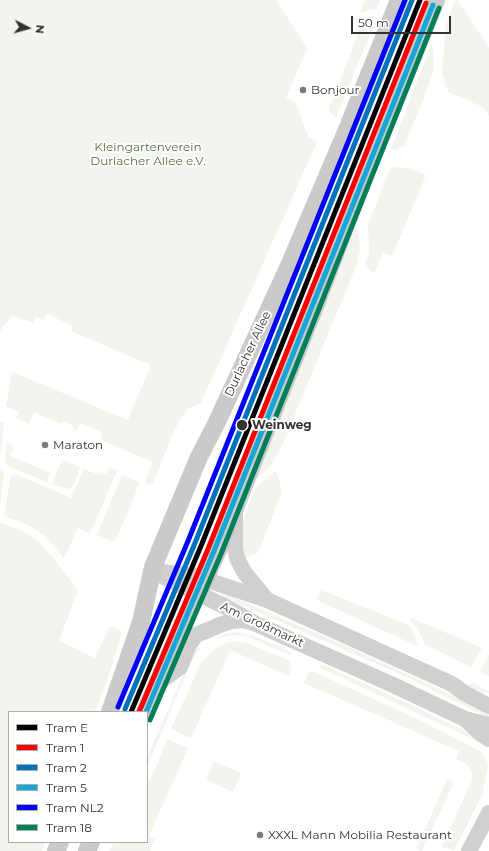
<!DOCTYPE html>
<html>
<head>
<meta charset="utf-8">
<style>
	body { margin:0 }
	#map { position:relative; width:489px; height:851px; overflow:hidden; background:#fff; font-family:Montserrat,sans-serif }
	canvas { display:block }
	.legend { position:absolute; left:8px; top:711px; width:140px; height:132px; box-sizing:border-box; background:#fff; border:1px solid #adadad; margin:0; padding:5px 7px; list-style:none; font-size:12px; color:#333 }
	.legend li { display:flex; align-items:center; gap:8px; height:20px }
	.legend b { width:20px; border:1px solid #adadad }
	.north { position:absolute; left:8px; top:8px; width:40px; height:40px; -webkit-text-stroke:3px #fff; paint-order:stroke; rotate:96deg; font-size:11px; font-weight:700; line-height:16px; text-align:center; color:#333 }
	.north::after { content:''; display:block; margin:auto; width:14px; height:18px; background:#333; clip-path:polygon(50% 0,100% 100%,50% 72%,0 100%) }
	.scale { position:absolute; left:351px; top:16px; width:100px; height:18px; box-sizing:border-box; border:2px solid #333; border-top:0; padding-left:5px; font-size:12px; line-height:14px; white-space:nowrap; color:#333; -webkit-text-stroke:3px #fff; paint-order:stroke }
</style>
</head>
<body>
<div id="map">
<canvas width="489" height="851"></canvas>
<ul class="legend">
<li><b style="height:5px;background:#000"></b>Tram E</li>
<li><b style="height:5px;background:#f00"></b>Tram 1</li>
<li><b style="height:5px;background:#0071bc"></b>Tram 2</li>
<li><b style="height:5px;background:#18a6d9"></b>Tram 5</li>
<li><b style="height:5px;background:#00f"></b>Tram NL2</li>
<li><b style="height:5px;background:#00805a"></b>Tram 18</li>
</ul>
<div class="north">N</div>
<div class="scale">50 m</div>
</div>
<script>
const c = document.querySelector('canvas').getContext('2d');
c.lineJoin = 'round';
function fillPath(path, color) {
  c.fillStyle = color;
  c.fill(path, 'evenodd');
}
function shape(rows) {
  const path = new Path2D();
  for (const r of rows) {
    path.moveTo(r[0], r[1]);
    for (let i = 2; i < r.length; i += 2) path.lineTo(r[i], r[i + 1]);
  }
  return path;
}
function stroke(path, color, width, dash) {
  c.strokeStyle = color;
  c.lineWidth = width;
  c.lineCap = dash ? 'butt' : 'round';
  c.setLineDash(dash || []);
  c.stroke(path);
}
function drawText(font, color, halo, rows, align = 'center') {
  c.font = font + ' Montserrat,sans-serif';
  c.lineWidth = 4;
  c.setLineDash([]);
  c.textBaseline = 'middle';
  c.strokeStyle = halo;
  c.fillStyle = color;
  for (const [text, x, y, turn = 0] of rows) {
    c.save();
    c.translate(x, y);
    c.rotate((+turn || 0) * Math.PI / 180);
    c.textAlign = isNaN(turn) ? turn : align;
    if (halo) c.strokeText(text, 0, 0);
    c.fillText(text, 0, 0);
    c.restore();
  }
}
fillPath(shape([
	[0,0,276,0,307,48,286,98,295,102,309,138,317,142,201,403,187,409,175,429,152,485,145,482,153,462,101,440,103,433,80,423,77,430,72,428,73,425,64,421,62,424,34,412,29,424,16,418,19,412,6,406,12,372,128,420,151,365,71,331,73,326,47,314,44,320,36,317,33,323,12,315,0,331],
	[365,0,380,0,376,10,372,9,360,13],
	[455,0,458,0,489,48,489,116,483,107,448,92,442,73,446,25],
	[374,20,375,22,336,118,332,115,329,109,359,31,368,22],
	[432,43,434,59,433,72,425,95,404,146,395,150,391,149],
	[396,167,408,168,426,175,392,256,383,253,374,274,365,264,369,252,368,225,390,169],
	[355,228,358,229,360,249,357,264,281,448,270,467,257,478,248,492],
	[0,422,4,422,0,457],
	[7,443,14,446,10,456,50,473,47,482,8,466,5,462],
	[62,460,80,467,74,484,70,489,68,489,52,484],
	[0,467,4,474,0,506],
	[109,467,117,471,90,534,78,528,64,558,44,535,26,524,4,516,11,476,17,475,71,498,84,469,99,475,100,472,106,475],
	[276,471,282,491,258,553,244,558,240,529,255,489,261,482],
	[122,475,140,482,115,542,97,535],
	[0,523,23,531,39,542,53,558,78,590,59,641,95,658,110,626,122,631,109,675,95,712,9,712,9,842,45,842,42,851,0,851],
	[321,590,407,624,411,628,419,647,317,600],
	[223,593,342,644,437,688,489,714,489,718,402,675,221,596],
	[411,618,482,648,471,667,426,645,424,643,418,628,410,620],
	[237,632,257,637,287,650,292,654,289,655,246,636,235,635,216,638,225,634],
	[233,642,244,642,288,660,292,665,289,676,230,650,192,736,190,738,171,729,201,663,216,648,224,644],
	[201,645,201,647,195,656,185,676,147,767,147,757,190,660,195,651],
	[489,654,489,676,480,672],
	[319,665,322,665,333,669,407,703,465,731,473,736,479,742,323,669],
	[312,671,417,719,480,751,485,756,488,766,482,795,454,851,442,847,472,780,473,775,469,766,456,759,459,751,304,683,309,672],
	[473,683,489,691,489,693,479,692,468,688,466,685],
	[167,739,188,748,149,836,155,839,150,851,109,851,114,842,147,842,147,784,155,770],
	[214,761,241,773,233,792,206,780],
	[447,779,454,782,422,851,417,848]
]), '#f1f5ed');
stroke(shape([
	[235,512,235,548,237,558,244,572,267,600],
	[152,571,228,608,256,624,391,684,465,719,489,725],
	[162,572,195,576,267,600,452,684,464,693,489,706],
	[157,684,180,667,189,645,196,635,220,625,231,621,243,620,251,622],
	[465,719,480,733,489,739],
	[469,851,489,813]
]), '#d0d0d0', 16);
stroke(shape([
	[110,712,141,622,153,567,199,457,217,422,288,268,346,132,399,0],
	[145,712,183,623,205,579,222,541,318,299,371,159,436,0],
	[56,851,60,842],
	[87,851,91,842]
]), '#cacaca', 18);
stroke(shape([
	[131,712,201,546,420,0]
]), '#000', 5);
stroke(shape([
	[139,712,208,549,426,3]
]), '#f00', 5);
stroke(shape([
	[125,709,195,543,412,0]
]), '#0071bc', 5);
stroke(shape([
	[146,712,214,551,433,5]
]), '#18a6d9', 5);
stroke(shape([
	[118,707,188,541,405,0]
]), '#00f', 5);
stroke(shape([
	[150,720,221,554,439,8]
]), '#00805a', 5);
for (const [x, y, r, color] of [
	[303,90,4,"#7a7a7a"],
	[242,425,6,"#333"],
	[45,445,4,"#7a7a7a"],
	[260,835,4,"#7a7a7a"]
]) {
  const dot = new Path2D();
  dot.arc(x, y, r, 0, 2 * Math.PI);
  c.fillStyle = color;
  c.fill(dot);
  stroke(dot, '#fff', 1.5);
}
drawText('12px', '#333', '#fff', [
	["Bonjour",311,90],
	["Maraton",53,445],
	["XXXL Mann Mobilia Restaurant",268,835]
], 'left');
drawText('12px', '#56703f', '#fff', [
	["Kleingartenverein",148,147],
	["Durlacher Allee e.V.",148,161]
]);
drawText('12px', '#333', '#fff', [
	["Durlacher Allee",248,354,-65],
	["Am Großmarkt",262,625,25]
]);
drawText('bold 12px', '#333', '#fff', [
	["Weinweg",252,425]
], 'left');
</script>
</body>
</html>
